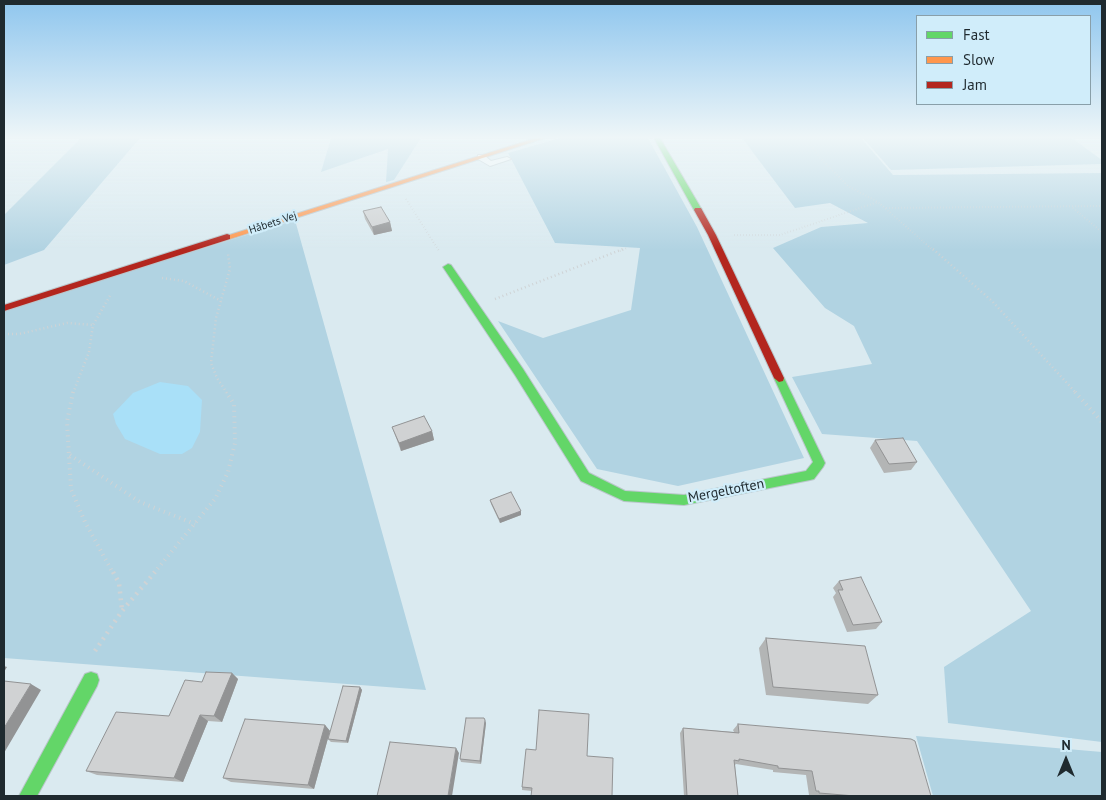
<!DOCTYPE html>
<html>
<head>
<meta charset="utf-8">
<style>
	body { margin:0 }
	#map { position:relative; width:1106px; height:800px; overflow:hidden; background:#daeaf0; font-family:"PT Sans",sans-serif }
	canvas { display:block }
	.frame { position:absolute; inset:0; border:5px solid #1f2a2f; pointer-events:none }
	.legend { position:absolute; left:916px; top:15px; width:175px; height:90px; box-sizing:border-box; background:#d0edfa; border:1px solid #899fa9; margin:0; padding:6px 9px; list-style:none; font-size:15px; color:#1f2a2f }
	.legend li { display:flex; align-items:center; gap:10px; height:25px }
	.legend b { width:25px; border:1px solid #899fa9 }
	.north { position:absolute; left:1041px; top:735px; width:50px; height:50px; -webkit-text-stroke:4px #d0edfa; paint-order:stroke; rotate:0deg; font-size:14px; font-weight:700; line-height:20px; text-align:center; color:#1f2a2f }
	.north::after { content:''; display:block; margin:auto; width:18px; height:22px; background:#1f2a2f; clip-path:polygon(50% 0,100% 100%,50% 72%,0 100%) }
</style>
</head>
<body>
<div id="map">
<canvas width="1106" height="800"></canvas>
<div class="frame"></div>
<ul class="legend">
<li><b style="height:6px;background:#63d668"></b>Fast</li>
<li><b style="height:6px;background:#ff974d"></b>Slow</li>
<li><b style="height:6px;background:#b3261e"></b>Jam</li>
</ul>
<div class="north">N</div>
</div>
<script>
const c = document.querySelector('canvas').getContext('2d');
c.lineJoin = 'round';
function fillPath(path, color) {
  c.fillStyle = color;
  c.fill(path, 'evenodd');
}
function shape(rows) {
  const path = new Path2D();
  for (const r of rows) {
    path.moveTo(r[0], r[1]);
    for (let i = 2; i < r.length; i += 2) path.lineTo(r[i], r[i + 1]);
  }
  return path;
}
function stroke(path, color, width, dash) {
  c.strokeStyle = color;
  c.lineWidth = width;
  c.lineCap = dash ? 'butt' : 'round';
  c.setLineDash(dash || []);
  c.stroke(path);
}
function drawText(font, color, halo, rows, align = 'center') {
  c.font = font + ' "PT Sans",sans-serif';
  c.lineWidth = 4.5;
  c.setLineDash([]);
  c.textBaseline = 'middle';
  c.strokeStyle = halo;
  c.fillStyle = color;
  for (const [text, x, y, turn = 0] of rows) {
    c.save();
    c.translate(x, y);
    c.rotate((+turn || 0) * Math.PI / 180);
    c.textAlign = isNaN(turn) ? turn : align;
    if (halo) c.strokeText(text, 0, 0);
    c.fillText(text, 0, 0);
    c.restore();
  }
}
fillPath(shape([
	[81,138,140,138,44,250,4,265,4,215],
	[331,138,421,138,394,180,386,182,388,149,321,172],
	[560,138,648,138,697,227,804,458,678,486,597,469,498,321,543,338,631,310,640,248,555,243,508,153],
	[742,138,861,138,893,175,1102,173,1102,742,948,723,944,667,1031,611,917,441,822,434,792,377,872,364,854,326,825,308,773,248,821,227,868,223,830,203,795,208],
	[863,138,1072,138,1102,160,1102,164,891,170],
	[295,220,426,690,4,658,4,310],
	[916,736,1102,752,1102,796,933,796]
]), '#b1d3e2');
fillPath(shape([
	[160,382,188,386,202,400,200,432,192,448,182,454,160,454,125,439,116,424,113,414,133,393]
]), '#a9e0f8');
const lane = shape([
	[478,155,484,155,491,161,507,157,511,159,490,166,478,159,478,155]
]);
const fast = shape([
	[654,138,660,138,702,210,701,212,694,210,654,138],
	[448,264,451,265,523,369,589,473,625,491,684,495,806,471,813,462,774,378,779,374,784,378,825,463,823,467,814,479,810,480,684,505,624,501,581,481,515,375,443,267,448,264],
	[91,672,97,674,99,680,97,686,37,796,19,796,85,674,91,672]
]);
const slow = shape([
	[536,138,545,138,230,239,224,239,223,237,536,138]
]);
const jam = shape([
	[695,208,701,208,716,235,784,378,783,381,779,382,774,378,708,235,694,210,695,208],
	[227,234,230,235,230,239,4,311,4,305,227,234]
]);
stroke(lane, '#bac6cb', 2);
stroke(fast, '#bac6cb', 2);
stroke(slow, '#bac6cb', 2);
stroke(jam, '#bac6cb', 2);
stroke(shape([
	[806,138,819,157,848,186,878,202,934,251],
	[406,199,439,251],
	[886,208,1102,206],
	[1073,208,1102,232],
	[734,235,780,235,878,202],
	[620,251,627,248]
]), '#cfd3d5', 2, [0.5, 2.5]);
stroke(shape([
	[933,249,992,301,1076,393],
	[162,278,184,281,221,301],
	[495,299,623,249],
	[4,334,19,334,67,323,93,325],
	[73,393,89,352,93,325,111,294],
	[227,393,217,378,211,363,216,318,230,269,228,254]
]), '#cfd3d5', 2.5, [1, 3]);
stroke(shape([
	[73,392,67,422,71,489,85,522,113,573],
	[1075,392,1102,422],
	[70,455,140,502,195,524],
	[154,573,215,499,228,472,235,443,234,404,226,392]
]), '#cfd3d5', 4, [1, 4.5]);
stroke(shape([
	[113,572,119,583,122,610],
	[95,651,122,611,155,572]
]), '#cfd3d5', 4.5, [2, 5]);
fillPath(lane, '#f9fcfd');
fillPath(fast, '#63d668');
fillPath(slow, '#ff974d');
fillPath(jam, '#b3261e');
fillPath(shape([
	[363,211,390,222,392,231,374,235,365,219],
	[392,427,432,431,434,440,401,451],
	[875,440,917,462,911,470,884,473,870,448],
	[490,500,521,511,521,515,500,523,491,504],
	[839,581,882,622,876,629,847,632,833,597,836,593,833,588],
	[766,638,878,695,868,704,766,695,759,648],
	[232,673,238,679,222,722,208,721,183,782,97,775,86,771,169,716,202,682],
	[360,687,362,690,348,743,331,742,328,739],
	[486,723,481,764,461,762,460,759],
	[738,724,931,796,813,796,813,795,809,795,806,775,773,772,773,770,736,764,735,765,738,796,684,796,680,733,683,728,734,732,733,730],
	[325,725,330,731,314,789,231,782,223,778],
	[536,750,532,791,522,790,522,787]
]), '#b3b5b5');
fillPath(shape([
	[390,222,392,231,374,235,372,227],
	[432,431,434,440,401,451,399,443],
	[521,511,521,515,500,523,499,519],
	[4,666,7,667,4,672],
	[232,673,238,679,222,722,214,716],
	[31,684,41,690,4,753,4,728],
	[360,687,362,690,348,743,346,741],
	[200,715,208,721,183,782,174,778],
	[485,720,486,723,481,764,480,761],
	[325,725,330,731,314,789,308,785],
	[456,748,459,753,452,796,448,796]
]), '#929394');
const building = shape([
	[381,207,390,222,372,227,363,211,381,207],
	[424,416,432,431,399,443,392,427,424,416],
	[903,438,917,462,889,464,875,440,903,438],
	[511,492,521,511,499,519,490,500,511,492],
	[861,577,882,622,853,625,838,590,843,590,839,581,861,577],
	[766,638,865,646,878,695,773,687,766,638],
	[206,672,232,673,214,716,200,715,174,778,86,771,116,712,169,716,185,680,202,682,206,672],
	[4,681,31,684,4,728,4,681],
	[343,686,360,687,346,741,328,739,343,686],
	[539,710,589,714,587,756,613,758,612,796,531,796,532,788,522,787,526,749,536,750,539,710],
	[466,718,484,718,485,720,480,761,460,759,466,718],
	[245,719,325,725,308,785,223,778,245,719],
	[738,724,911,739,915,741,931,796,855,796,819,793,819,791,816,791,812,771,778,768,778,766,739,759,739,761,734,760,738,796,687,796,683,728,739,733,738,724],
	[390,742,456,748,448,796,377,796,390,742]
]);
fillPath(building, '#d0d2d3');
stroke(building, '#929394', 1);
const sky = c.createLinearGradient(0, 0, 0, 250);
sky.addColorStop(0, '#8fc6ee');
sky.addColorStop(0.55, '#eef6f8');
sky.addColorStop(1, '#eef6f800');
c.fillStyle = sky;
c.fillRect(0, 0, 1106, 250);
drawText('11px', '#1f2a2f', '#d0edfa', [
	["Håbets Vej",273,223,-18]
]);
drawText('14px', '#1f2a2f', '#d0edfa', [
	["Mergeltoften",726,491,-11]
]);
</script>
</body>
</html>
